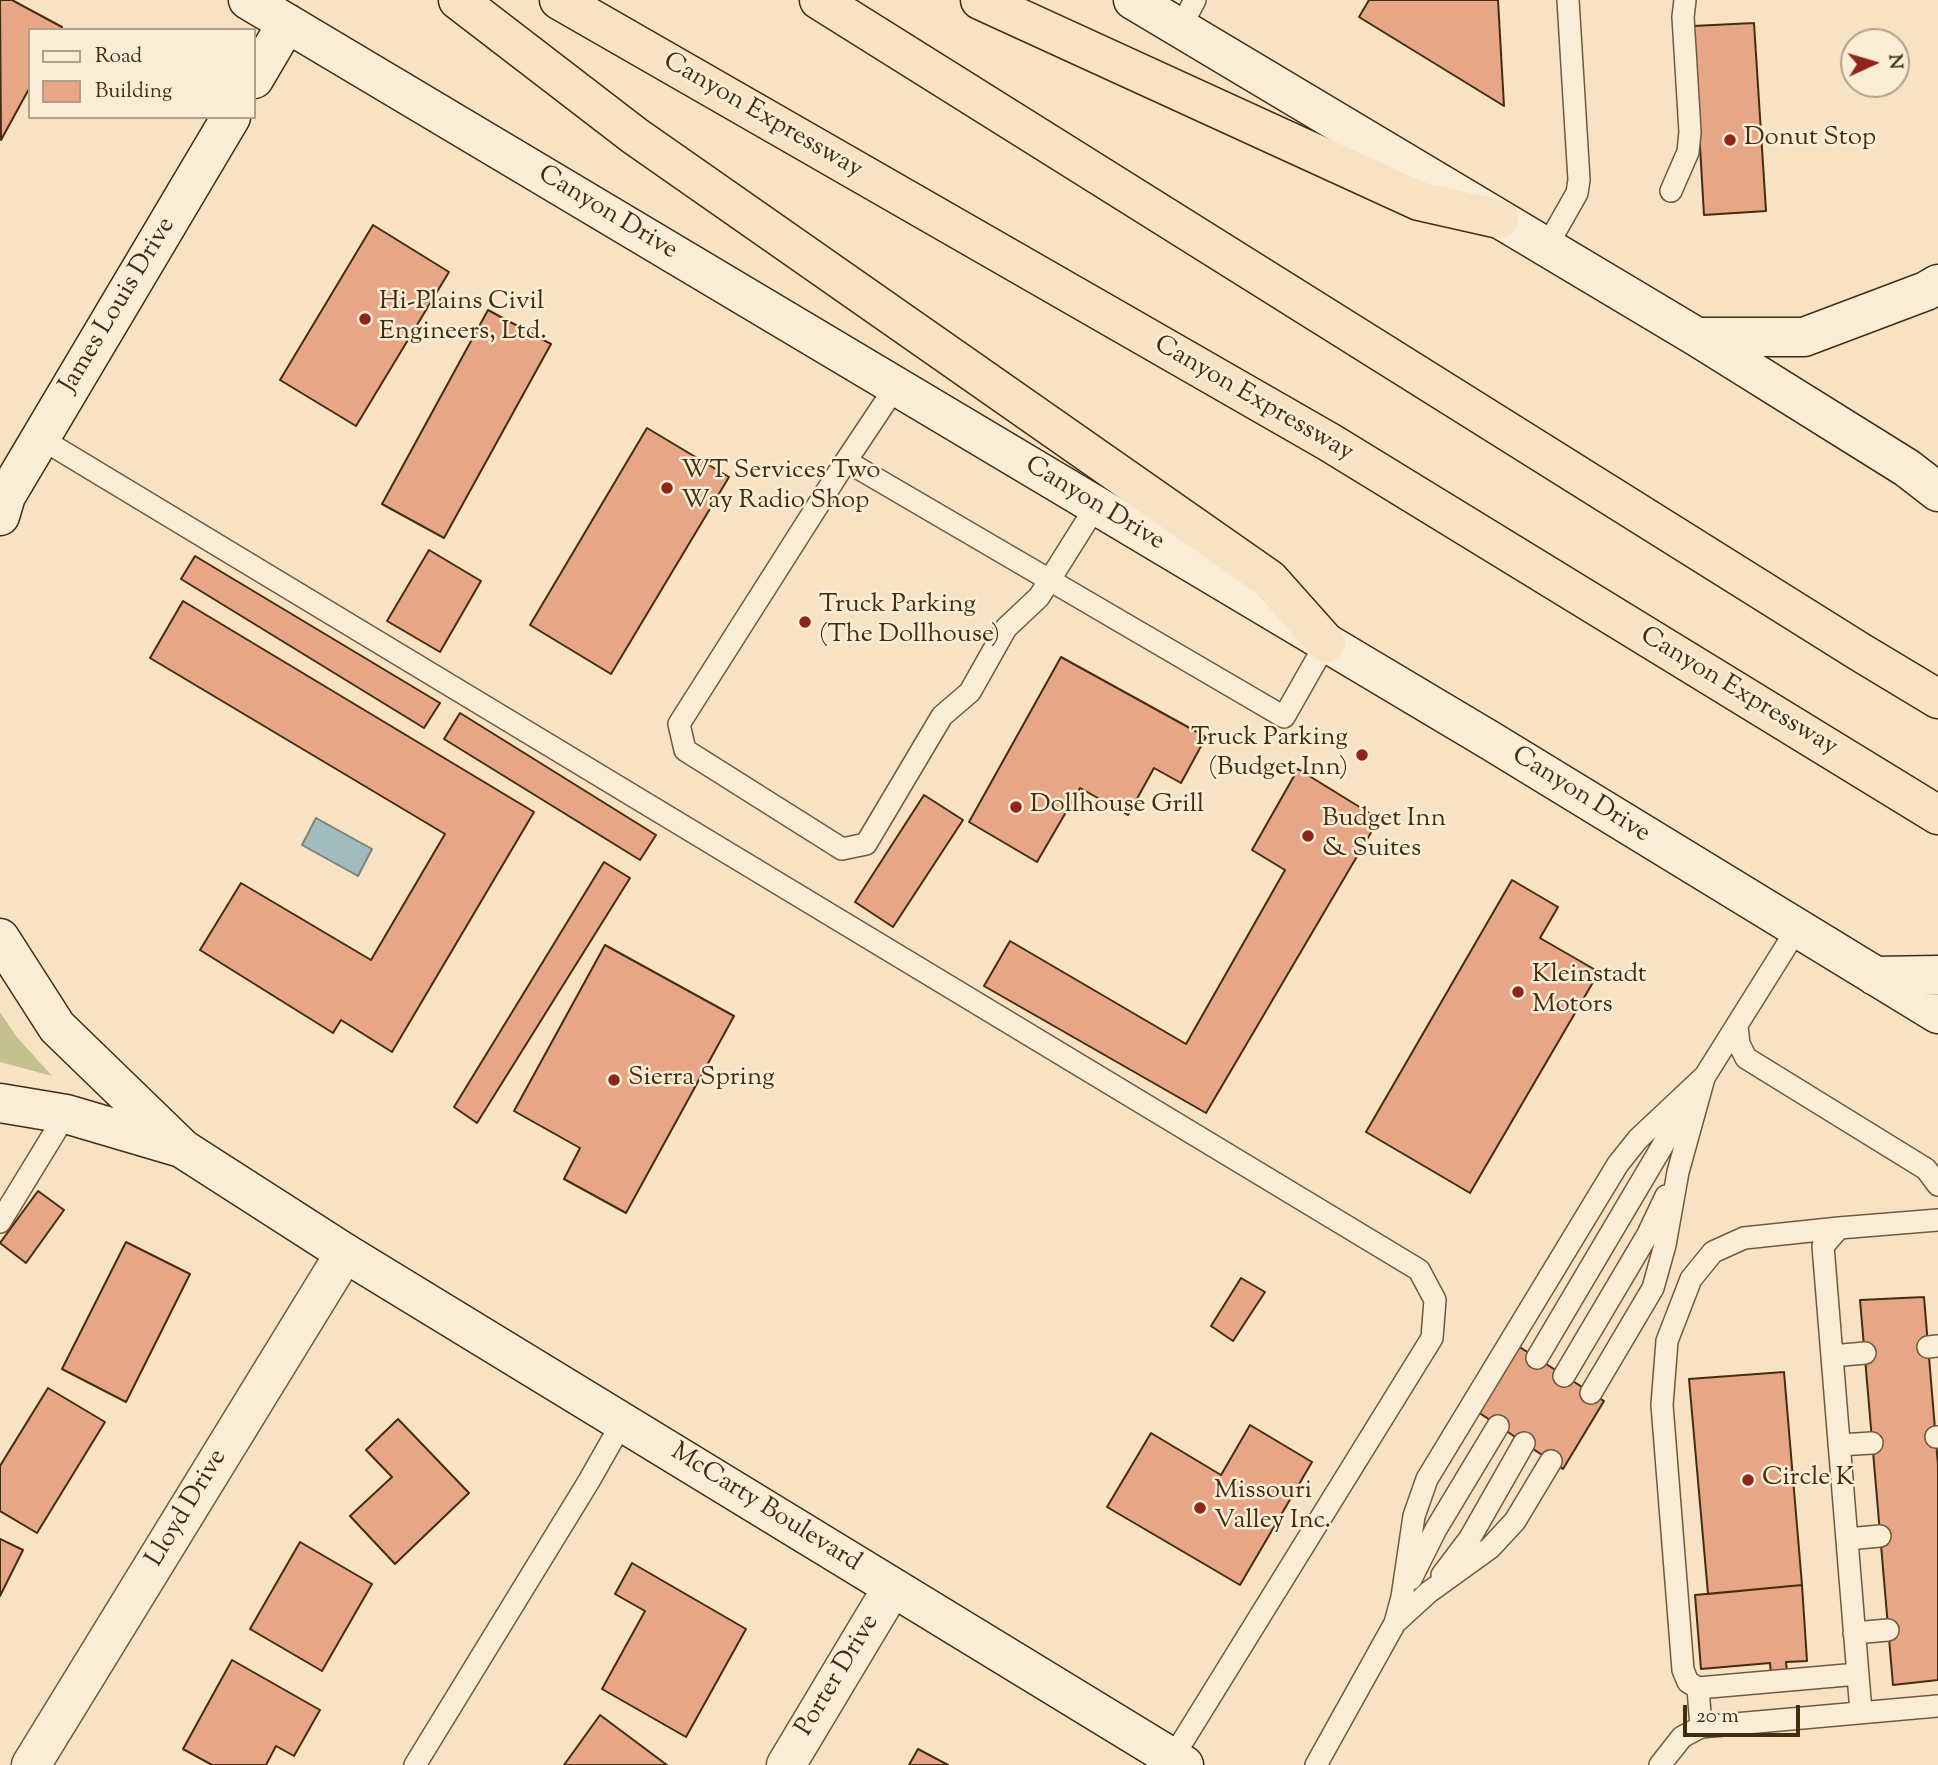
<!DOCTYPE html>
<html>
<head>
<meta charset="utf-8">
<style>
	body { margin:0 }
	#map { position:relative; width:1938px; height:1765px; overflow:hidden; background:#f7e3c3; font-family:"Sorts Mill Goudy",serif }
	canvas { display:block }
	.legend { position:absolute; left:28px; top:28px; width:228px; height:91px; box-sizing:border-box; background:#faedd8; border:2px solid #b1a087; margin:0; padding:9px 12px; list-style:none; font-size:21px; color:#432d0d }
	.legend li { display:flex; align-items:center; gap:14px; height:35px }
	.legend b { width:35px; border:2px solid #b1a087 }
	.north { position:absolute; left:1840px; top:28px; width:70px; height:70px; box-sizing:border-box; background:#faedd8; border:2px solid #b1a087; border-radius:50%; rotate:86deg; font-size:19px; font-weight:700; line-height:28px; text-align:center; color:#432d0d }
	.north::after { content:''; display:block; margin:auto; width:24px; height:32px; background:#8f2418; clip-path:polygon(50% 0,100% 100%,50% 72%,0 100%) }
	.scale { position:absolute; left:1683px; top:1705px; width:117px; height:32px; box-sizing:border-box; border:4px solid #432d0d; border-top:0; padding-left:9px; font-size:21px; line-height:24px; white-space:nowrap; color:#432d0d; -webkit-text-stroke:5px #faedd8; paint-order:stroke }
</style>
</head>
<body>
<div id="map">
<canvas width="1938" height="1765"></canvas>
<ul class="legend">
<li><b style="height:9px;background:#faedd8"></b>Road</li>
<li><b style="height:19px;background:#e7a686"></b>Building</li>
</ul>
<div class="north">N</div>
<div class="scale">20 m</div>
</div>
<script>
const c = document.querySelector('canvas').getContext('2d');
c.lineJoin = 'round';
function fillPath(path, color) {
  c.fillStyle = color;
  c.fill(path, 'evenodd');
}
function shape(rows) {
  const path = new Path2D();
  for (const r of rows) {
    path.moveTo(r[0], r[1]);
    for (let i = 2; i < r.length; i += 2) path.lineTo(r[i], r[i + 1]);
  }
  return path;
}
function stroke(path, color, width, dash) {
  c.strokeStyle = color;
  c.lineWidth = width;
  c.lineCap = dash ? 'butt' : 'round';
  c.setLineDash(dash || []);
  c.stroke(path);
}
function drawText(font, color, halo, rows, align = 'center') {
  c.font = font + ' "Sorts Mill Goudy",serif';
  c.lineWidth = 5;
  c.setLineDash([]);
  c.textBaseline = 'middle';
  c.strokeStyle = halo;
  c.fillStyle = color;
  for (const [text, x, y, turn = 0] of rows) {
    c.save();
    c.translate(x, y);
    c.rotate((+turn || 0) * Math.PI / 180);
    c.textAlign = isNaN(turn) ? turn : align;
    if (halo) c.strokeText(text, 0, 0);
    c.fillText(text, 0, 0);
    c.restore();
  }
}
fillPath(shape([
	[0,1012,16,1036,52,1076,0,1062]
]), '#c3c28f');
const water = shape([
	[316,818,372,849,358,876,302,845,316,818]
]);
fillPath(water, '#a2bbbe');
stroke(water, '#7c8277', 2);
const building = shape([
	[0,0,12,0,62,27,61,30,30,30,30,87,1,140,0,0],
	[1369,0,1498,0,1504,106,1359,17,1369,0],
	[1754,23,1766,211,1704,215,1693,26,1754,23],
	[373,225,449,272,356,426,280,380,373,225],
	[488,310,551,344,444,538,382,504,488,310],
	[647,428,729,477,611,674,530,625,647,428],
	[429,550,481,581,440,652,387,621,429,550],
	[195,556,440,703,424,728,181,579,195,556],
	[183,601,534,812,392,1052,341,1020,333,1033,200,950,241,883,371,960,445,834,150,658,183,601],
	[1061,657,1206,737,1181,783,1154,768,1128,815,1080,788,1037,862,969,822,1061,657],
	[460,713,656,835,640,860,444,739,460,713],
	[1298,769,1379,819,1206,1113,984,986,1010,941,1186,1044,1285,870,1252,850,1298,769],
	[924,795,963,820,893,927,855,902,924,795],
	[604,862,630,878,477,1123,454,1107,604,862],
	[1512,880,1558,907,1540,938,1599,972,1470,1193,1366,1132,1512,880],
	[605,945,734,1016,626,1213,564,1179,580,1148,514,1111,605,945],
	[38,1191,64,1210,26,1263,0,1243,38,1191],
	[126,1242,190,1274,126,1402,62,1369,126,1242],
	[1241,1278,1265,1292,1233,1341,1211,1326,1241,1278],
	[1924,1297,1938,1465,1938,1680,1893,1685,1860,1300,1924,1297],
	[1518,1346,1604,1401,1563,1469,1478,1412,1518,1346],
	[1784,1372,1802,1585,1708,1594,1689,1379,1784,1372],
	[48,1388,105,1422,37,1533,0,1511,0,1466,48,1388],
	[398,1419,469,1493,395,1564,350,1516,392,1477,366,1450,398,1419],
	[1250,1425,1312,1462,1240,1585,1107,1507,1151,1433,1221,1475,1250,1425],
	[0,1539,23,1550,0,1596,0,1539],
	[300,1542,372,1584,322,1671,250,1629,300,1542],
	[632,1563,746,1629,686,1737,602,1689,645,1611,615,1594,632,1563],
	[1802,1585,1807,1661,1786,1662,1787,1672,1771,1674,1770,1663,1701,1669,1695,1595,1802,1585],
	[232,1660,320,1710,294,1756,276,1746,266,1765,212,1765,183,1749,232,1660],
	[600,1715,667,1765,564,1765,600,1715],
	[918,1749,948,1765,909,1765,918,1749]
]);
fillPath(building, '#e7a686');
stroke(building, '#432d0d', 2);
const lane = shape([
	[1180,28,1195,0],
	[1671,191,1688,152,1690,132,1683,17,1685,0],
	[1547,246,1577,193,1579,180,1568,0],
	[896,386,846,461,1284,717,1326,643],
	[40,438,1419,1270,1435,1300,1432,1338,1168,1765],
	[846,461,679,724,685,750,842,849,866,844,942,716,970,692,1006,628,1039,597,1096,506],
	[1737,1026,1739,1044,1746,1058,1926,1169,1938,1185],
	[0,1222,66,1114],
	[1839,1228,1744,1238,1713,1252,1691,1279,1667,1341,1662,1405,1683,1670,1688,1682,1698,1688,1858,1674],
	[1928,1347,1938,1346],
	[1832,1356,1865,1353],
	[1537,1358,1689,1101],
	[1564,1376,1648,1234,1666,1196],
	[1591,1393,1653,1288,1665,1245,1678,1172,1704,1078],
	[1936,1437,1938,1437],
	[1839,1445,1872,1443],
	[1847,1539,1880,1536],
	[1442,1575,1470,1538,1524,1443],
	[1411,1579,1436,1529,1498,1426],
	[1395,1623,1429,1592,1490,1548,1515,1521,1551,1461],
	[1854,1633,1888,1630],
	[1698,1688,1701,1727],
	[1861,1712,1823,1246,1839,1228,1938,1220],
	[415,1765,589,1481,623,1421],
	[1316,1765,1395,1623,1402,1597,1414,1516,1427,1479,1618,1164,1638,1139,1705,1076,1797,929],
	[1660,1765,1682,1737,1701,1727,1938,1706]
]);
const street = shape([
	[31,1765,345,1253],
	[786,1765,892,1588]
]);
const secondary = shape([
	[248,0,1491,741,1938,1014],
	[1133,0,1697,337,1907,468,1938,492],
	[254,79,287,23],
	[1697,337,1804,337,1926,291,1938,284],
	[0,516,6,496,231,117],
	[0,938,57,1027,183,1149,345,1253,1184,1765],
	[1875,976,1938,975],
	[0,1103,66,1114,178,1147]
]);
const highway = shape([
	[458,0,635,136,1269,579,1326,643],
	[559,0,1329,442,1938,815],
	[819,0,1860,652,1938,699],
	[980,0,1419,201,1499,219]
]);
stroke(lane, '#705a3a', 24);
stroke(street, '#705a3a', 41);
stroke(secondary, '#432d0d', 41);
stroke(highway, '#432d0d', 41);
stroke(lane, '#faedd8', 21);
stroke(street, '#faedd8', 38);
stroke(secondary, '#faedd8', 38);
stroke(highway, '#f7e3c3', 38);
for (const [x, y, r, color] of [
	[1730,140,7,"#8f2418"],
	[365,319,7,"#8f2418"],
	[667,488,7,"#8f2418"],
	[805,622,7,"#8f2418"],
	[1362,755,7,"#8f2418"],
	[1016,807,7,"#8f2418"],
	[1308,836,7,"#8f2418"],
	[1518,992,7,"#8f2418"],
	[614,1080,7,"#8f2418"],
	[1748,1480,7,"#8f2418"],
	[1200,1508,7,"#8f2418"]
]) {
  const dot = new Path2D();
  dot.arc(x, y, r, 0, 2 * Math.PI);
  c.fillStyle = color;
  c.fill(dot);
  stroke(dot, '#faedd8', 2.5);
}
drawText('26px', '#432d0d', '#faedd8', [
	["Canyon Expressway",762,117,30],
	["Canyon Drive",607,214,31],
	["James Louis Drive",119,306,-59],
	["Canyon Expressway",1253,400,30],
	["Canyon Drive",1094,505,31],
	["Canyon Expressway",1738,693,31],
	["Canyon Drive",1580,796,32],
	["Lloyd Drive",188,1509,-59],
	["McCarty Boulevard",765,1509,32],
	["Porter Drive",839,1676,-59]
]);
drawText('26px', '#432d0d', '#faedd8', [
	["Donut Stop",1744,140],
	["Hi-Plains Civil",379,304],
	["Engineers, Ltd.",379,334],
	["WT Services Two",681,473],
	["Way Radio Shop",681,503],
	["Truck Parking",819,607],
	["(The Dollhouse)",819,637],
	["Truck Parking",1348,740,"right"],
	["(Budget Inn)",1348,770,"right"],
	["Dollhouse Grill",1030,807],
	["Budget Inn",1322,821],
	["& Suites",1322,851],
	["Kleinstadt",1532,977],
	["Motors",1532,1007],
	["Sierra Spring",628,1080],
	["Circle K",1762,1480],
	["Missouri",1214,1493],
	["Valley Inc.",1214,1523]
], 'left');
</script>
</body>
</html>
